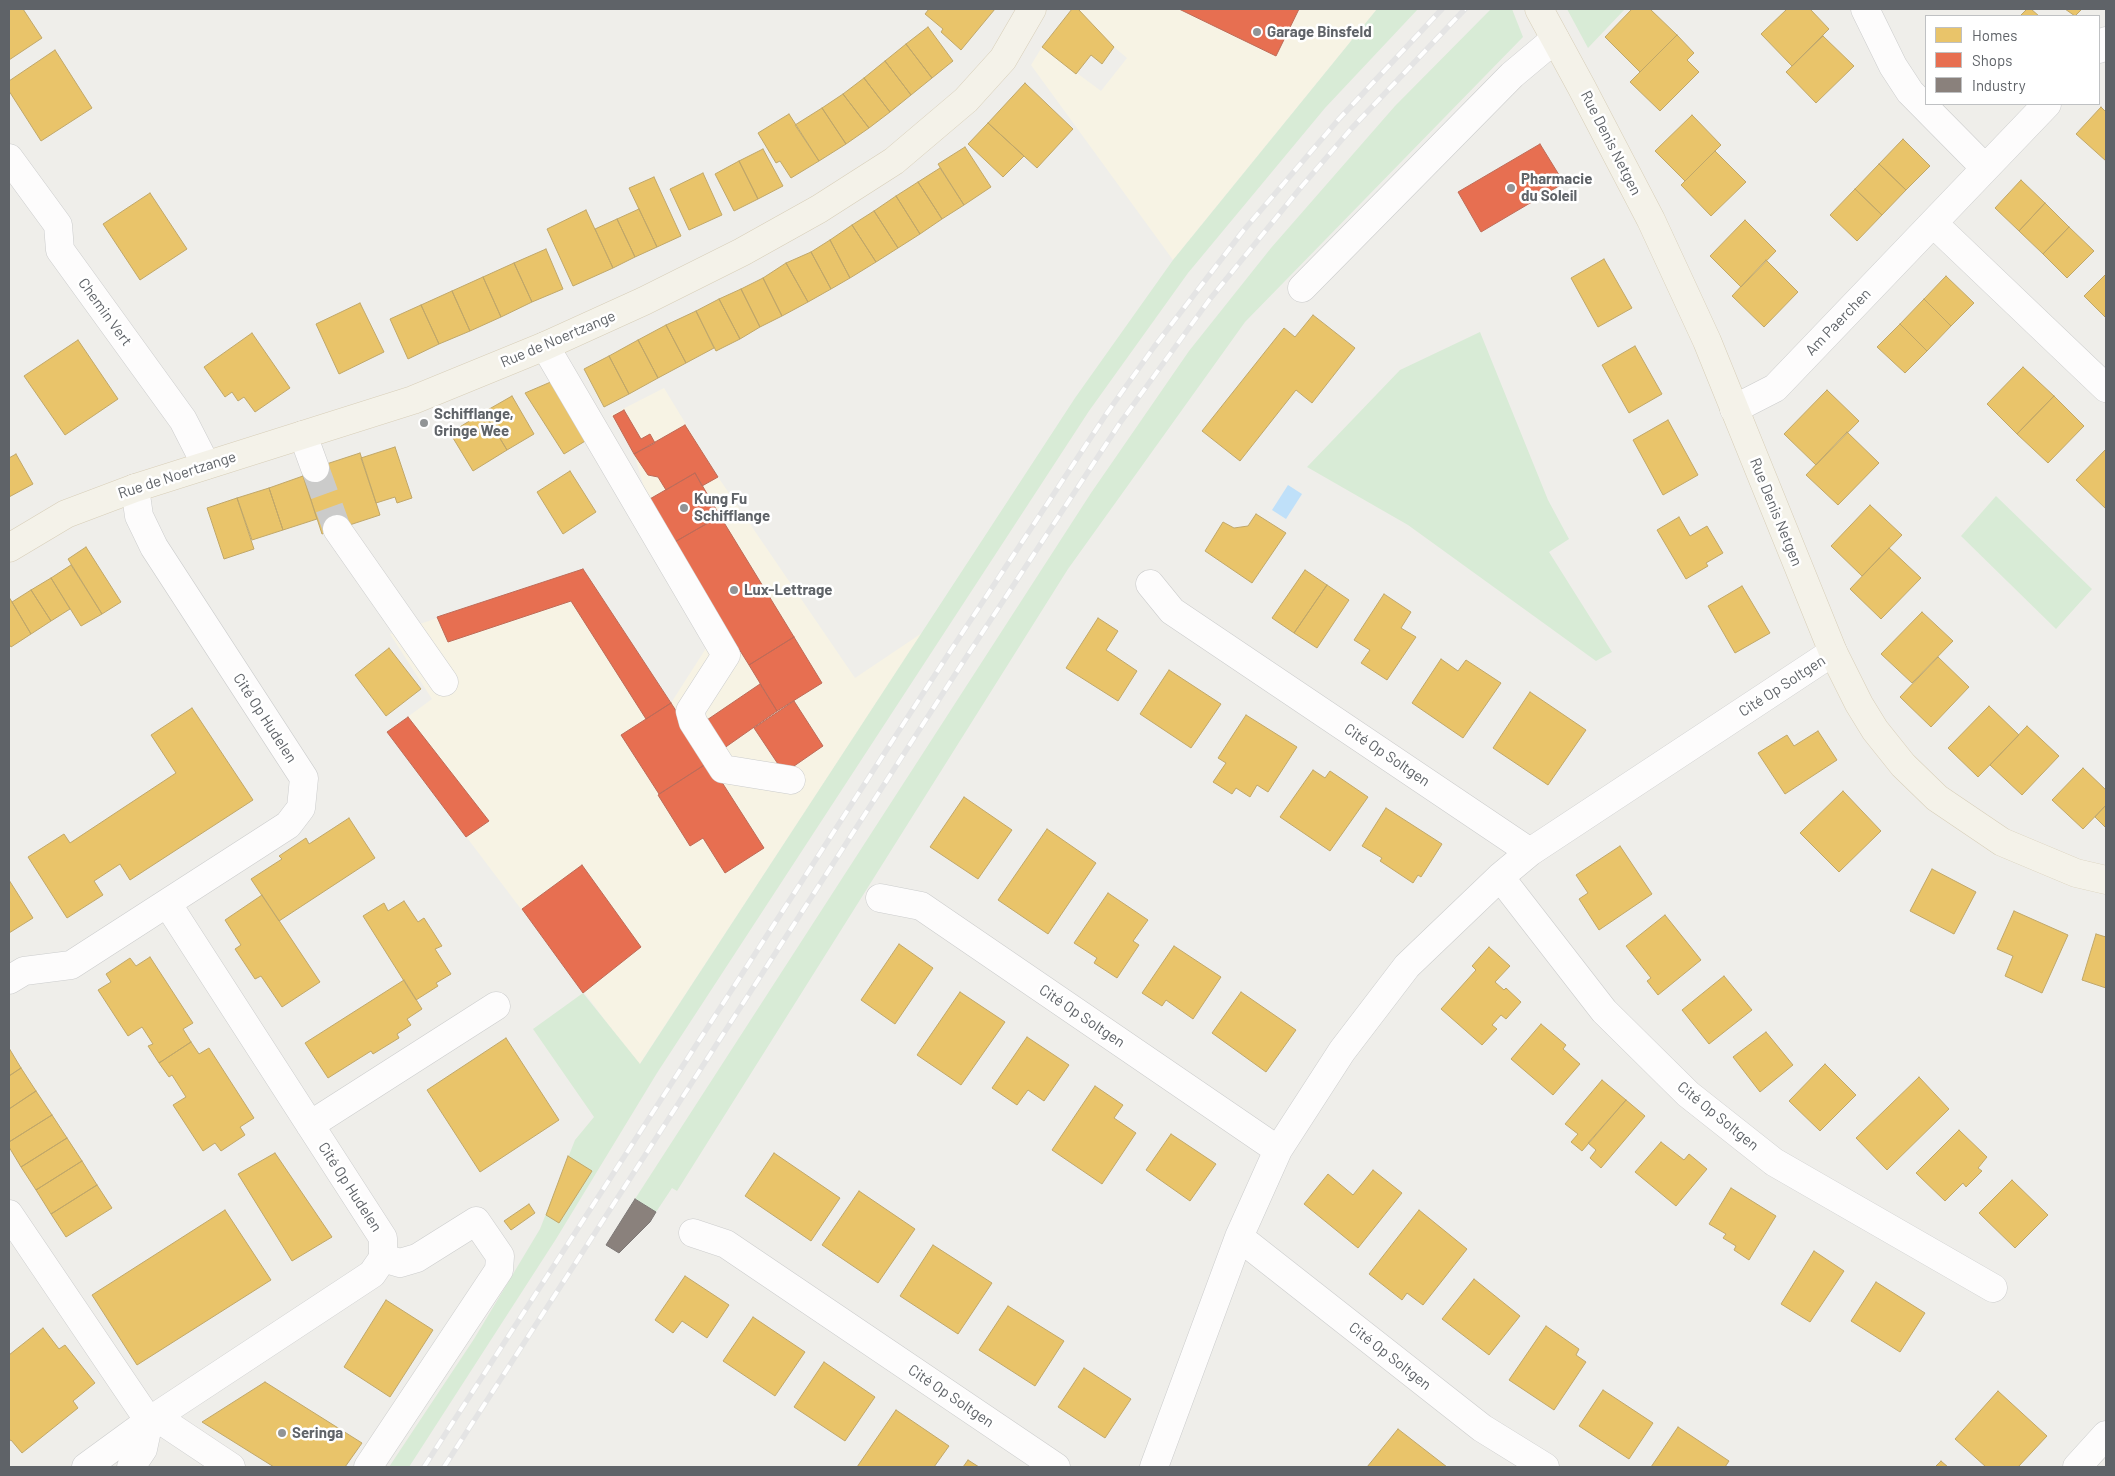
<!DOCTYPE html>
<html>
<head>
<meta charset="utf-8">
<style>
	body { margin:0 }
	#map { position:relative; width:2115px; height:1476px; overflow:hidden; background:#efeeea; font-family:Barlow,sans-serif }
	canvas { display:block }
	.frame { position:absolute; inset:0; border:10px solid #5f6368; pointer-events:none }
	.legend { position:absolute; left:1925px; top:15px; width:175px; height:90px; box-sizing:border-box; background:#fff; border:1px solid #bfc1c3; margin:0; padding:6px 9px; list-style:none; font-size:15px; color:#5f6368 }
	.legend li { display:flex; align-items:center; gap:10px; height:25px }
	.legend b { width:25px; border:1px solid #bfc1c3 }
</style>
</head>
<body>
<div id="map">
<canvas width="2115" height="1476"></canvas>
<div class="frame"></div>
<ul class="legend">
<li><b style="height:14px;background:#e9c46a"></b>Homes</li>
<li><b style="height:14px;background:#e76f51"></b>Shops</li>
<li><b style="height:14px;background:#8a817c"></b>Industry</li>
</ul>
</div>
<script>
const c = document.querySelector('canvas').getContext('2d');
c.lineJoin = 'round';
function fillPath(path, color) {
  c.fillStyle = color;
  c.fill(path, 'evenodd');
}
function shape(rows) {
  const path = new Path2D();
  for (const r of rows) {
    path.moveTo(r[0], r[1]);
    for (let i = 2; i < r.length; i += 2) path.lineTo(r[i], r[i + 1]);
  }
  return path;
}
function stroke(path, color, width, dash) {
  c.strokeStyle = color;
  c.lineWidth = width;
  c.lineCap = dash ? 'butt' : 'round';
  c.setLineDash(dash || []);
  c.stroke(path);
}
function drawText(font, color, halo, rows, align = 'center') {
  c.font = font + ' Barlow,sans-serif';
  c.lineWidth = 5;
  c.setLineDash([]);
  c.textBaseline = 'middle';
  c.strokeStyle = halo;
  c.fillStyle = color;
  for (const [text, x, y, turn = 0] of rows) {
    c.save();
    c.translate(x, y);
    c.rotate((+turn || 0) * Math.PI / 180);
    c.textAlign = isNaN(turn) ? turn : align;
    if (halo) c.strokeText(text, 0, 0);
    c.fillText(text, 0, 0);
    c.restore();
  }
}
fillPath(shape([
	[1078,9,1377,9,1173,260,1031,65,1042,47,1101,91,1127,58,1114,47],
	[664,388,718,477,855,678,922,633,639,1065,387,732,432,699,390,634,583,569,671,703,710,642,648,501,634,454,611,415]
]), '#f7f3e4');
fillPath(shape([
	[1377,9,1418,9,1325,108,1188,273,1089,411,657,1073,556,1239,409,1467,389,1467,474,1339,540,1229,575,1140,594,1117,533,1029,583,993,640,1064,1075,398,1173,260],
	[1491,9,1512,9,1523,37,1245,322,1068,569,677,1191,672,1188,656,1212,635,1199,1091,493,1189,351,1271,248,1395,106],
	[1567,9,1625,9,1588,48],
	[1480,332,1548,500,1569,539,1549,552,1612,652,1596,661,1408,525,1307,467,1400,370],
	[1996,496,2092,589,2056,629,1961,536]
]), '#d8ebd6');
fillPath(shape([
	[1288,485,1302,494,1286,519,1272,510]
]), '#bfe0f9');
const homes = shape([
	[9,9,23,9,42,38,9,60,9,9],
	[929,9,995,9,961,50,941,32,943,29,925,14,929,9],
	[1072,9,1078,9,1114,47,1102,64,1091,55,1076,74,1042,47,1072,9],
	[1632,9,1650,9,1677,35,1640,72,1605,37,1632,9],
	[1787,9,1810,9,1829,29,1792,66,1761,34,1787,9],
	[2027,9,2031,9,2039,16,2020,16,2027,9],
	[2065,9,2082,9,2075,16,2065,9],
	[928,27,953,61,932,78,906,44,928,27],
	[1677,35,1694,53,1687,60,1699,72,1660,111,1630,82,1677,35],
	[1823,36,1854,66,1816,103,1786,72,1823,36],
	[906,44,932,78,911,95,885,61,906,44],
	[55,50,92,108,41,141,9,91,9,81,55,50],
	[885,61,911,95,890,112,864,78,885,61],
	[864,78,890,112,869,128,843,94,864,78],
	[1025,83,1073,129,1037,168,988,123,1025,83],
	[843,94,869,128,846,144,822,108,843,94],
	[2101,107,2106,112,2106,161,2076,134,2101,107],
	[822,108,846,144,819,161,795,125,822,108],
	[789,114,819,161,791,178,780,161,776,163,758,133,789,114],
	[1692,115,1721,145,1685,181,1655,151,1692,115],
	[988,123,1024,156,1003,177,968,144,988,123],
	[1903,139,1930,166,1906,190,1879,164,1903,139],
	[965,147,991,187,964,205,938,164,965,147],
	[763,149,783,186,758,199,739,161,763,149],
	[1715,151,1746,182,1711,216,1681,185,1715,151],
	[739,161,758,199,734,211,715,174,739,161],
	[1879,164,1906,190,1882,215,1855,189,1879,164],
	[940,168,964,205,942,219,918,182,940,168],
	[703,173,722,215,689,230,670,189,703,173],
	[654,177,681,236,657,247,629,188,654,177],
	[2021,180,2045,203,2019,231,1995,208,2021,180],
	[918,182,942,219,920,234,896,196,918,182],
	[1855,189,1882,215,1857,241,1830,215,1855,189],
	[150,193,187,249,140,280,103,224,150,193],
	[896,196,920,234,898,248,874,211,896,196],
	[2045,203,2069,227,2043,254,2019,231,2045,203],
	[639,209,657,247,635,257,617,219,639,209],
	[586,210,613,268,573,286,547,229,586,210],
	[874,211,898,248,876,262,852,225,874,211],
	[617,219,635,257,613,268,595,229,617,219],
	[1745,220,1776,251,1741,287,1710,256,1745,220],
	[852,225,876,262,850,278,830,240,852,225],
	[2069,227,2094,251,2067,278,2043,254,2069,227],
	[830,240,850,278,831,289,811,252,830,240],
	[546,249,563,289,532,302,514,263,546,249],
	[811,252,831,289,808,302,786,263,811,252],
	[1604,259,1632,308,1598,327,1571,278,1604,259],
	[1766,260,1798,292,1764,327,1732,296,1766,260],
	[514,263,532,302,501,317,483,277,514,263],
	[786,263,808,302,782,316,763,278,786,263],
	[2106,274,2106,318,2084,296,2106,274],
	[1946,276,1974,303,1951,326,1924,299,1946,276],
	[483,277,501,317,470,331,452,291,483,277],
	[763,278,782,316,760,327,741,289,763,278],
	[741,289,760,327,740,339,719,299,741,289],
	[452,291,470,331,439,344,421,305,452,291],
	[719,299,740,339,716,351,696,311,719,299],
	[1924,299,1951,326,1927,351,1900,324,1924,299],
	[360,303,384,352,339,374,316,324,360,303],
	[421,305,439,344,408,359,390,319,421,305],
	[696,311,714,348,686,363,666,325,696,311],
	[1313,315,1355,348,1312,403,1296,390,1240,461,1202,431,1284,328,1295,337,1313,315],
	[1900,324,1927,351,1905,373,1877,347,1900,324],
	[666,325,686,363,658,378,638,340,666,325],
	[252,333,290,388,255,412,244,397,238,401,232,392,225,397,204,367,252,333],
	[78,340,118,399,65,435,24,376,78,340],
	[638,340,658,378,629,394,609,356,638,340],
	[1635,346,1662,394,1629,413,1602,365,1635,346],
	[609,356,629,394,604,407,584,369,609,356],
	[2023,367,2054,396,2017,434,1987,404,2023,367],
	[560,378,595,435,564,454,525,393,560,378],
	[1827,390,1859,421,1816,465,1784,434,1827,390],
	[512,396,534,434,507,450,484,412,512,396],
	[2054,396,2084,426,2048,463,2017,434,2054,396],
	[484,412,507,450,473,471,450,433,484,412],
	[1668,420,1698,475,1663,495,1633,440,1668,420],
	[1847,432,1879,463,1838,505,1806,475,1847,432],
	[395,447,412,498,397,503,395,497,376,503,361,458,395,447],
	[2106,449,2106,509,2076,480,2106,449],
	[360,453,380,515,322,534,302,472,360,453],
	[16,454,33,484,9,497,9,458,16,454],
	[570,471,596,512,563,534,537,492,570,471],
	[303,476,317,519,283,530,269,488,303,476],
	[269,488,283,530,252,540,237,498,269,488],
	[237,498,254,549,224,559,207,508,237,498],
	[1870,505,1902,535,1862,576,1831,546,1870,505],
	[1256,514,1286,533,1252,583,1205,551,1223,522,1234,528,1248,526,1256,514],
	[1679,517,1690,536,1707,526,1723,553,1706,563,1708,566,1686,579,1657,530,1679,517],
	[86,547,121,602,102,614,68,559,86,547],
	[1889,548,1921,578,1881,619,1850,589,1889,548],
	[71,565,102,614,81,626,51,578,71,565],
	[1305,570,1327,585,1294,633,1272,618,1305,570],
	[51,578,70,609,51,621,31,590,51,578],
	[1327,585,1349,600,1317,648,1294,633,1327,585],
	[1742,586,1770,633,1735,653,1708,606,1742,586],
	[31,590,51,621,31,634,12,602,31,590],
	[1384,594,1411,612,1401,628,1416,637,1387,680,1361,663,1370,650,1354,640,1384,594],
	[9,597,31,634,11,647,9,644,9,597],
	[1922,612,1953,641,1912,683,1881,654,1922,612],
	[1098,618,1118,631,1106,650,1137,671,1118,701,1066,668,1098,618],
	[389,648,421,689,386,716,355,675,389,648],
	[1938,657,1969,687,1931,727,1900,697,1938,657],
	[1441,659,1458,671,1466,660,1501,683,1463,738,1412,703,1441,659],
	[1169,670,1221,704,1191,748,1140,714,1169,670],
	[1530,692,1586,730,1548,785,1493,748,1530,692],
	[1989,706,2019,735,1978,777,1948,748,1989,706],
	[192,708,253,800,130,880,120,864,94,881,103,895,67,918,28,857,64,834,70,843,176,773,151,735,192,708],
	[1246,715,1297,747,1268,792,1257,785,1250,797,1236,788,1232,794,1213,782,1226,763,1218,758,1246,715],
	[2027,726,2059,756,2022,795,1990,765,2027,726],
	[1818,731,1837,760,1785,794,1758,753,1787,735,1794,746,1818,731],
	[2083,768,2106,790,2106,805,2083,829,2052,800,2083,768],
	[1313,770,1325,778,1330,771,1368,797,1330,851,1280,817,1313,770],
	[1843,791,1881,831,1839,872,1800,833,1843,791],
	[964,797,1012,830,978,879,930,847,964,797],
	[2106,805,2106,828,2095,817,2106,805],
	[1386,808,1442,844,1421,877,1418,875,1413,883,1380,861,1382,858,1362,846,1386,808],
	[349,818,375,858,279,921,251,879,282,859,279,856,306,838,309,844,349,818],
	[1047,829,1096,863,1048,934,998,900,1047,829],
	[1620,846,1652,894,1599,930,1579,899,1588,893,1576,875,1620,846],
	[1932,869,1976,892,1954,934,1910,911,1932,869],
	[9,880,33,918,9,933,9,880],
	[1108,893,1148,920,1133,941,1139,945,1117,978,1094,963,1097,958,1074,943,1108,893],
	[262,895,320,982,282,1007,261,976,255,979,235,949,241,945,225,920,262,895],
	[404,901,418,922,424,918,442,946,435,949,451,974,436,983,438,986,416,1000,363,916,384,903,388,911,404,901],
	[2014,911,2068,935,2042,993,2005,976,2013,956,1997,949,2014,911],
	[1665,915,1701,960,1658,995,1647,981,1651,978,1626,946,1665,915],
	[2096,934,2106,937,2106,988,2082,980,2096,934],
	[899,944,933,968,895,1024,861,1000,899,944],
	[1174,946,1221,977,1193,1019,1166,1000,1162,1006,1142,993,1174,946],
	[1489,947,1510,966,1495,982,1504,990,1506,988,1521,1002,1506,1019,1501,1015,1492,1025,1497,1029,1482,1045,1441,1009,1476,970,1472,966,1489,947],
	[150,957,193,1023,183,1029,191,1042,159,1063,148,1046,153,1044,142,1027,128,1036,98,990,111,982,106,974,130,958,136,966,150,957],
	[1724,976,1752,1010,1709,1044,1682,1010,1724,976],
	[404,980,422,1009,407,1019,411,1025,397,1034,399,1038,373,1054,371,1051,328,1078,305,1043,404,980],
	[960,992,1005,1022,961,1085,917,1055,960,992],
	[1241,992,1296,1030,1266,1072,1212,1033,1241,992],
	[1541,1024,1566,1045,1563,1049,1580,1064,1553,1095,1511,1059,1541,1024],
	[1766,1032,1793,1065,1760,1092,1733,1057,1766,1032],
	[1027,1037,1069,1065,1044,1101,1028,1090,1017,1105,992,1088,1027,1037],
	[506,1038,559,1120,480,1172,427,1090,506,1038],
	[191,1042,199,1054,209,1048,254,1118,240,1127,245,1135,221,1151,215,1143,203,1151,173,1105,186,1097,172,1075,169,1077,159,1063,191,1042],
	[9,1048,21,1068,9,1076,9,1048],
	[1825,1064,1856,1095,1820,1131,1789,1101,1825,1064],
	[21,1068,36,1091,9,1109,9,1076,21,1068],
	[1919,1077,1949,1109,1887,1170,1856,1138,1919,1077],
	[1602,1080,1626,1100,1582,1151,1571,1142,1578,1134,1565,1124,1602,1080],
	[1095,1086,1123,1105,1114,1118,1136,1133,1102,1184,1052,1150,1095,1086],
	[36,1091,52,1115,9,1142,9,1109,36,1091],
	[1626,1100,1645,1116,1601,1168,1590,1158,1596,1150,1588,1143,1626,1100],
	[52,1115,67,1138,21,1167,9,1147,9,1142,52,1115],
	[1959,1130,1987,1157,1978,1168,1982,1171,1966,1187,1963,1183,1945,1201,1916,1173,1959,1130],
	[1171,1134,1216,1164,1190,1201,1146,1170,1171,1134],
	[67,1138,82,1161,36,1190,21,1167,67,1138],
	[1661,1142,1684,1160,1689,1154,1707,1169,1676,1206,1635,1172,1661,1142],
	[275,1153,332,1237,292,1261,238,1174,275,1153],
	[774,1153,840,1198,811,1241,745,1196,774,1153],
	[568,1156,592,1171,559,1223,546,1215,568,1156],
	[82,1161,97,1185,51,1214,36,1190,82,1161],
	[1373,1170,1402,1193,1358,1248,1304,1204,1328,1174,1353,1195,1373,1170],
	[2012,1180,2048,1215,2015,1248,1979,1213,2012,1180],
	[97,1185,112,1208,66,1237,51,1214,97,1185],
	[1731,1188,1776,1216,1749,1260,1734,1250,1736,1246,1723,1238,1726,1234,1709,1224,1731,1188],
	[859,1191,915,1229,878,1283,822,1245,859,1191],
	[529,1204,535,1213,511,1230,504,1221,529,1204],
	[225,1210,271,1280,137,1365,92,1295,225,1210],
	[1419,1210,1467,1249,1423,1305,1407,1293,1402,1300,1369,1274,1419,1210],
	[933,1245,992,1283,958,1334,900,1296,933,1245],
	[1814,1251,1844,1271,1810,1322,1781,1304,1814,1251],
	[685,1276,729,1305,707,1338,682,1321,673,1333,655,1320,685,1276],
	[1474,1279,1520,1316,1489,1355,1442,1319,1474,1279],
	[1876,1282,1925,1313,1900,1352,1851,1321,1876,1282],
	[386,1300,433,1330,390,1397,344,1367,386,1300],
	[1008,1306,1064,1341,1035,1386,979,1350,1008,1306],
	[753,1317,805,1352,775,1396,723,1361,753,1317],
	[1546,1326,1579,1349,1576,1355,1586,1362,1554,1410,1509,1380,1546,1326],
	[43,1328,59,1349,65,1345,95,1383,73,1401,78,1408,22,1453,11,1440,9,1441,9,1355,43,1328],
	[824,1362,875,1397,845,1441,794,1407,824,1362],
	[1084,1368,1131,1399,1105,1438,1058,1407,1084,1368],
	[265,1382,362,1443,345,1467,274,1467,202,1422,265,1382],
	[1603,1390,1653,1423,1629,1459,1579,1426,1603,1390],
	[1998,1391,2047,1436,2018,1467,1986,1467,1955,1439,1998,1391],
	[896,1410,949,1446,934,1467,857,1467,896,1410],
	[1678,1427,1729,1461,1725,1467,1651,1467,1678,1427],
	[1398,1429,1447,1467,1367,1467,1398,1429],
	[968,1460,979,1467,963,1467,968,1460],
	[1941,1461,1948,1467,1935,1467,1941,1461]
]);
fillPath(homes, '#e9c46a');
stroke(homes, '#c0a769', 1);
const shops = shape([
	[1179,9,1299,9,1276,56,1179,9],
	[1540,144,1564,183,1481,232,1458,192,1540,144],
	[624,410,641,439,650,434,655,443,634,454,613,416,624,410],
	[685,425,718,477,702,486,695,473,666,490,658,477,648,475,634,454,685,425],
	[695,473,720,516,673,543,648,500,695,473],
	[720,516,794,637,749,665,673,543,720,516],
	[583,569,671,703,646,719,571,601,448,642,437,617,583,569],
	[794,637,822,683,777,711,749,665,794,637],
	[760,684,777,711,720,751,701,724,760,684],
	[794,701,823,746,784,773,754,728,794,701],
	[671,703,709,762,659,794,621,735,671,703],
	[408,717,489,821,466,837,387,732,408,717],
	[709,762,764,848,725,873,703,838,690,846,658,795,709,762],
	[582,865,641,947,583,993,522,909,582,865]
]);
fillPath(shops, '#e76f51');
stroke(shops, '#be6b58', 1);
const industry = shape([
	[635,1199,656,1212,650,1222,619,1253,606,1245,635,1199]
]);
fillPath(industry, '#8a817c');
stroke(industry, '#7d7876', 1);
stroke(shape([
	[315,468,337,529]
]), '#cbcbca', 28, [28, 14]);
const minor = shape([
	[1865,9,1893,66,1910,92,1985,168],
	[2099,49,2106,41],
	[9,158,58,225,60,250,183,420,206,465],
	[1933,223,2106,388],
	[1302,288,1512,75,1555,39],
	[545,346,726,655,690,711,693,722,723,769,791,780],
	[1734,409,1775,388,2047,104],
	[303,435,315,468],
	[337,529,444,682],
	[1150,584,1172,611,1530,852],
	[1500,877,1604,1011,1688,1094,1774,1162,1993,1288],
	[880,898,921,906,1278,1150],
	[9,980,24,971,71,965,288,825,301,808,304,778,154,547,139,516,135,488],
	[310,1125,496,1006],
	[9,1214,149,1421,143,1449,131,1467],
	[693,1233,726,1244,1056,1467],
	[1239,1237,1482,1428,1545,1467],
	[156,1417,231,1467],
	[86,1467,149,1421,372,1274,383,1258,383,1238,167,903],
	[368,1467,499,1270,500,1256,476,1221,417,1258,400,1263,383,1258],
	[1154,1467,1239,1237,1278,1150,1342,1051,1407,966,1500,877,1530,852,1833,652],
	[2077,1467,2106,1435]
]);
const major = shape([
	[1539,9,1582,88,1651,220,1707,341,1833,652,1859,704,1875,730,1903,765,1937,798,2002,842,2076,873,2106,880],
	[9,548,66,514,135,488,413,400,545,346,644,301,742,252,819,209,894,161,966,100,1003,59,1032,9]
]);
stroke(minor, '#cbcccc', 29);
stroke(major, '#d7ceb8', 29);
stroke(minor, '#fdfcfc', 28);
stroke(major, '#f4f2e9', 28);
const rail = shape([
	[424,1467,951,650,1107,413,1154,347,1243,231,1339,119,1442,9],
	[444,1467,965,659,1120,423,1210,299,1302,186,1351,129,1465,9]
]);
stroke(rail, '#e4e4e4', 5.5);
stroke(rail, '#fff', 4, [11]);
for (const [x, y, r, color] of [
	[1257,32,5,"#919496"],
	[1511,188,5,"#919496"],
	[424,423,5,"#919496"],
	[684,508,5,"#919496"],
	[734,590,5,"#919496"],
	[282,1433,5,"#919496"]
]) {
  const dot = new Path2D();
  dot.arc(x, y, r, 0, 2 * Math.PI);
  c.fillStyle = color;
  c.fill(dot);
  stroke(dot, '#fff', 2);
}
drawText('bold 15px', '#5f6368', '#fff', [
	["Garage Binsfeld",1267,32],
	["Pharmacie",1521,179],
	["du Soleil",1521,196],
	["Schifflange,",434,414],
	["Gringe Wee",434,431],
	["Kung Fu",694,499],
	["Schifflange",694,516],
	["Lux-Lettrage",744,590],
	["Seringa",292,1433]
], 'left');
drawText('15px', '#5f6368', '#fff', [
	["Rue Denis Netgen",1611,143,63],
	["Chemin Vert",105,312,54],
	["Am Paerchen",1838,322,-46],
	["Rue de Noertzange",558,339,-23],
	["Rue de Noertzange",177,475,-18],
	["Rue Denis Netgen",1776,512,68],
	["Cité Op Soltgen",1782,686,-33],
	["Cité Op Hudelen",265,718,57],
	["Cité Op Soltgen",1387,755,34],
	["Cité Op Soltgen",1082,1016,34],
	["Cité Op Soltgen",1718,1116,39],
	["Cité Op Hudelen",350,1187,57],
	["Cité Op Soltgen",1390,1356,38],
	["Cité Op Soltgen",951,1396,34]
]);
</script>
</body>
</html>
